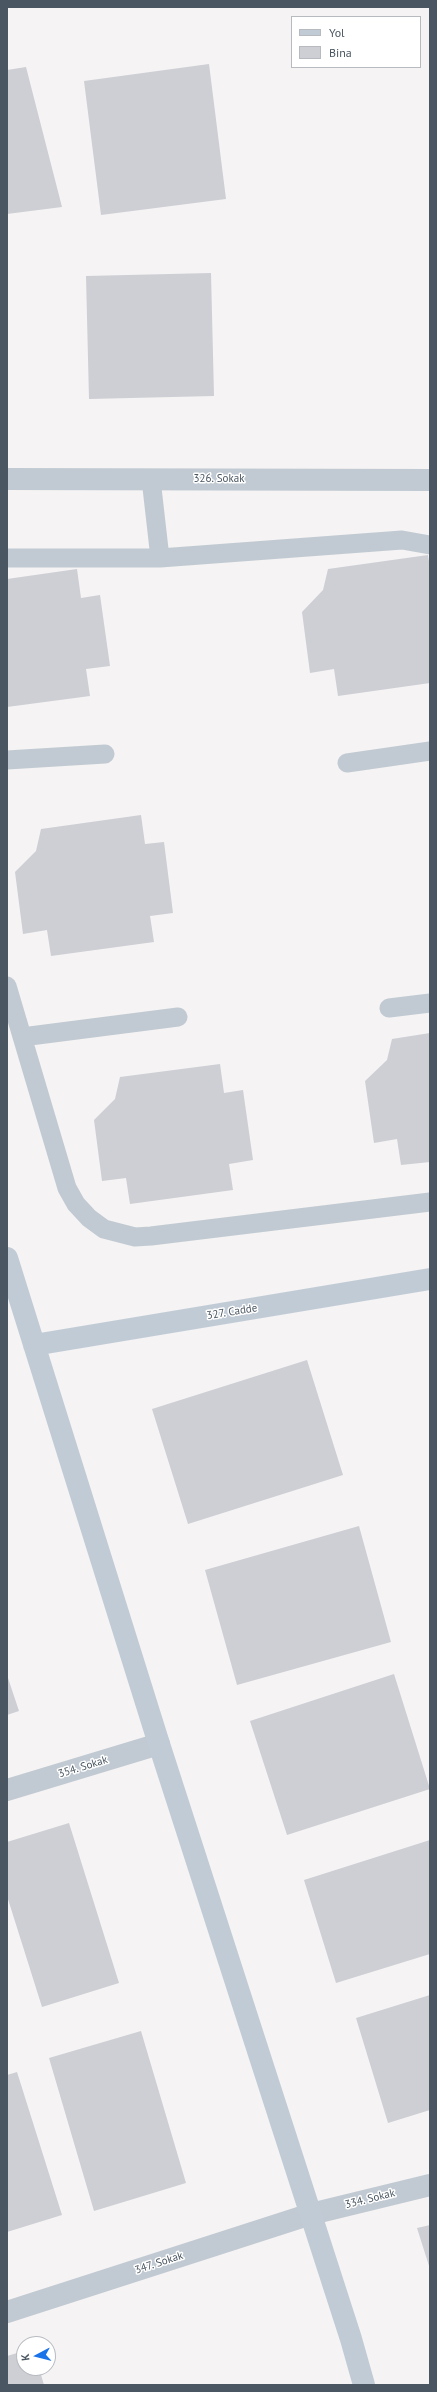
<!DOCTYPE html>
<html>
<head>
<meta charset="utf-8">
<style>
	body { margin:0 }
	#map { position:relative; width:437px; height:2392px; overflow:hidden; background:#f5f3f3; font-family:"PT Sans",sans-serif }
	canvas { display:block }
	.frame { position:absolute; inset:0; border:8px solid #4a5661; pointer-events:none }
	.legend { position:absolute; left:291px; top:16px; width:130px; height:52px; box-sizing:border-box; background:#fff; border:1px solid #b7bbc0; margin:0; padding:5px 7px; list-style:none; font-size:12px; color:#4a5661 }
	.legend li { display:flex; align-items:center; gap:8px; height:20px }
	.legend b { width:20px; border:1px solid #b7bbc0 }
	.north { position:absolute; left:16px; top:2336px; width:40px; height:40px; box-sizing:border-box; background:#fff; border:1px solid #b7bbc0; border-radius:50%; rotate:263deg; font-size:11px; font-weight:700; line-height:16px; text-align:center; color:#4a5661 }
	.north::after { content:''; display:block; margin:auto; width:14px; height:18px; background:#1a73e8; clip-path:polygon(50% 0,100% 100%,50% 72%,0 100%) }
</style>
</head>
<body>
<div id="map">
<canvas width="437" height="2392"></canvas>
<div class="frame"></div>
<ul class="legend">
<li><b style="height:5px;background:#c1cbd6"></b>Yol</li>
<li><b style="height:11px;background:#cdcfd5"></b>Bina</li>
</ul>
<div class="north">K</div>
</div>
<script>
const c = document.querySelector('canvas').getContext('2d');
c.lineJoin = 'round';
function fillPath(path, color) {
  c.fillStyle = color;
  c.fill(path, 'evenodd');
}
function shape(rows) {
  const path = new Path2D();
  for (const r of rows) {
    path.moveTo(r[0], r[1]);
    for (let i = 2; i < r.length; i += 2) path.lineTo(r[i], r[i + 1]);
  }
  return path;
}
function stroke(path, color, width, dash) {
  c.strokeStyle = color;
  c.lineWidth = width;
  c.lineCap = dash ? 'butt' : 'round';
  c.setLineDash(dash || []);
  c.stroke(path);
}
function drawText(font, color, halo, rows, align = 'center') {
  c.font = font + ' "PT Sans",sans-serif';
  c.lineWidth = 3;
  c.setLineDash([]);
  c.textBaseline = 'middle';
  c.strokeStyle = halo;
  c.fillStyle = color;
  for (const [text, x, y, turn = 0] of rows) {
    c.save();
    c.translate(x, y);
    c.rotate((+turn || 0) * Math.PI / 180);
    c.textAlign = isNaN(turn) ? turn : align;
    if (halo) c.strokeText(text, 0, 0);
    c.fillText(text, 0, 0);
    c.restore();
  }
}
fillPath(shape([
	[209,64,226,199,101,215,84,81],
	[26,67,62,207,7,214,7,70],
	[211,273,214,396,89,399,86,276],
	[428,555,430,568,430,683,338,696,334,669,310,673,302,612,323,590,328,569],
	[77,569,81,598,100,595,110,666,86,669,90,696,7,707,7,579],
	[141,815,145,844,164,842,173,913,150,916,154,942,51,956,47,930,23,934,15,872,36,851,41,829],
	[430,1033,430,1162,401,1165,397,1139,374,1143,365,1081,387,1060,392,1039],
	[220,1064,224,1093,243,1090,253,1160,229,1164,233,1190,130,1204,126,1178,102,1181,94,1120,115,1099,120,1077],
	[307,1360,343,1475,188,1524,152,1409],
	[359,1526,391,1642,237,1685,205,1570],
	[394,1674,430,1789,287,1835,250,1721],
	[7,1675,19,1711,7,1715],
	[69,1823,119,1983,42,2007,7,1896,7,1842],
	[430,1840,430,1954,336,1983,304,1880],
	[430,1995,430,2110,388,2123,356,2018],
	[141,2031,186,2183,94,2211,49,2058],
	[17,2072,62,2215,7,2232,7,2075],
	[430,2225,430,2269,417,2228],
	[24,2351,24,2368,39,2368,44,2385,7,2385,7,2356]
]), '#cdcfd5');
stroke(shape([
	[151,479,160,558],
	[7,558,160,558,402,540,430,545],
	[7,760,105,754],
	[347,763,430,751],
	[7,986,67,1188,76,1204,89,1218,104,1229,135,1237,151,1236,430,1202],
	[389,1008,430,1003],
	[22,1037,178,1017]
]), '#c1cad2', 19);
stroke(shape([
	[7,479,430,480],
	[7,1790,159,1744],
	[7,2312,311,2214,430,2185]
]), '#c1cad2', 22);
stroke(shape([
	[7,1258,159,1744,351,2339,364,2385],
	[34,1345,430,1279]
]), '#c1cbd6', 22);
drawText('11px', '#4a5661', '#fff', [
	["326. Sokak",219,479],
	["327. Cadde",232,1312,-9],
	["354. Sokak",83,1767,-17],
	["334. Sokak",370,2199,-14],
	["347. Sokak",159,2263,-18]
]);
</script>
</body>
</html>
